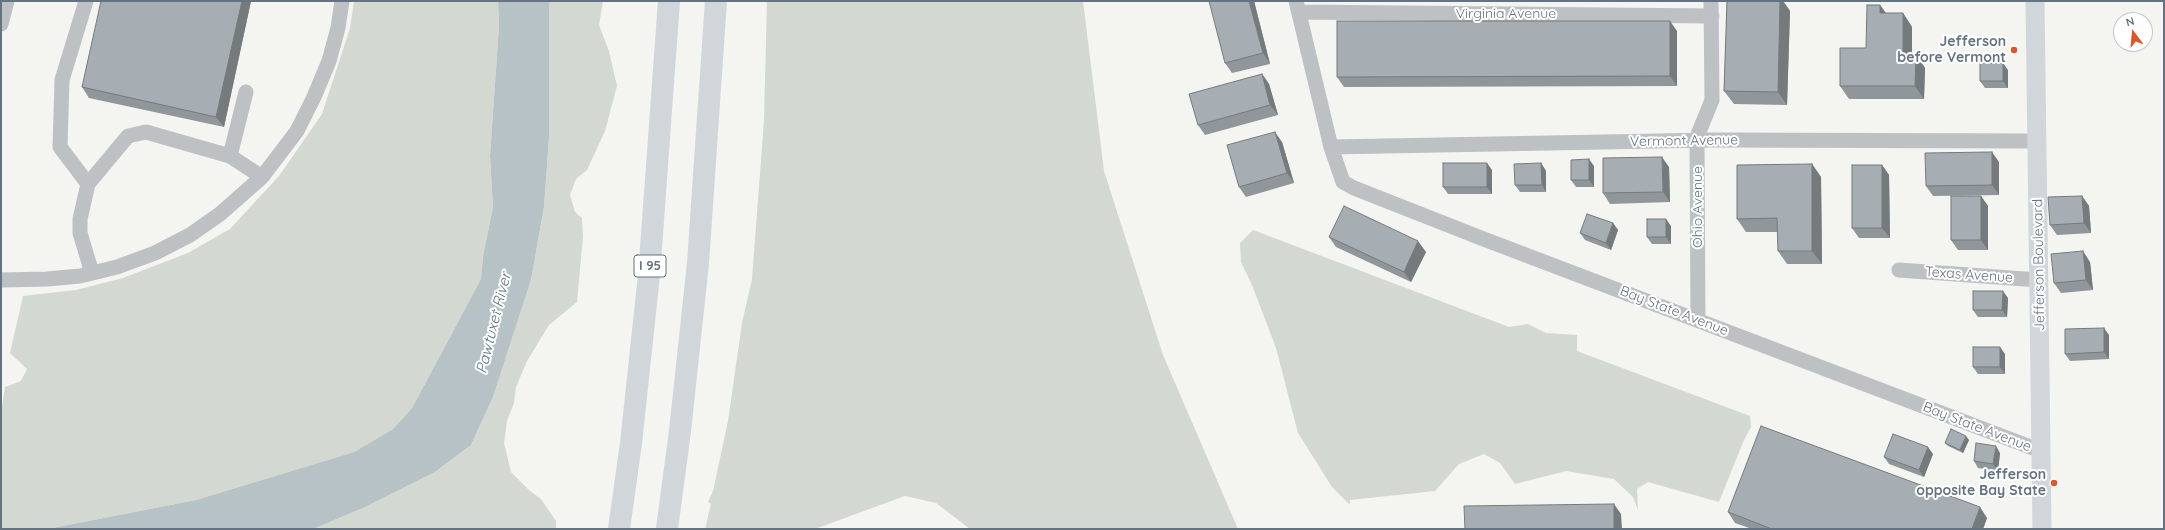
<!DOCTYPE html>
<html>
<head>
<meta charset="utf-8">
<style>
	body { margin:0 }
	#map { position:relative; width:2165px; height:530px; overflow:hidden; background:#f4f4f0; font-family:Quicksand,sans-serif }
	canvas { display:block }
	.frame { position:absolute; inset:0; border:2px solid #647381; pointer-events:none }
	.north { position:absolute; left:2113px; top:12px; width:40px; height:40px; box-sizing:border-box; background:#fff; border:1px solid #c1c7cd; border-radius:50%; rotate:344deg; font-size:11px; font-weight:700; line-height:16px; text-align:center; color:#647381 }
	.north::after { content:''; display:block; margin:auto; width:14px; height:18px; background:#dd5728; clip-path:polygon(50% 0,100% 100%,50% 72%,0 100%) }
</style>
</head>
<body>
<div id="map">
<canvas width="2165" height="530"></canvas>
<div class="frame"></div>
<div class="north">N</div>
</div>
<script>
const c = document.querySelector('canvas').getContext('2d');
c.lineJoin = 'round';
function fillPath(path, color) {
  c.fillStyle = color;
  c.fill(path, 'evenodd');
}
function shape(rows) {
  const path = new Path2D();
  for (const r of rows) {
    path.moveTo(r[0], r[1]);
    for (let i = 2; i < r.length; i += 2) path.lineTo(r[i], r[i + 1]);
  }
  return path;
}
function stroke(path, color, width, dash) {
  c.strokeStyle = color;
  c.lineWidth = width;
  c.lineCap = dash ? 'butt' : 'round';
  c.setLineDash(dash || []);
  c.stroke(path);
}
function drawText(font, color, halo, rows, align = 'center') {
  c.font = font + ' Quicksand,sans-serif';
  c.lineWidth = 4;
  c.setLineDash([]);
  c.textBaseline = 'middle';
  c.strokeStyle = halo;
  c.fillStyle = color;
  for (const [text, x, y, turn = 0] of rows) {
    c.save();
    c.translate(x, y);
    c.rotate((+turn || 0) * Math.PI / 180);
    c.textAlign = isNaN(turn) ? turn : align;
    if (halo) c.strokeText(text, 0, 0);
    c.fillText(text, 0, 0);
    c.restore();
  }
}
fillPath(shape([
	[354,1,498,1,499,26,490,156,493,207,483,256,481,279,412,408,393,429,354,452,196,500,47,529,1,529,1,414,5,387,21,381,27,369,10,353,23,296,76,290,123,278,188,253,230,229,279,176,322,114,350,28],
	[549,1,603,1,599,25,609,51,617,86,605,131,587,170,576,179,570,195,575,212,582,218,583,237,577,302,549,325,527,361,516,387,514,403,507,421,504,443,511,472,529,490,541,499,556,521,556,529,313,529,363,508,435,472,471,445,493,397,531,280,544,207,549,138],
	[767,1,1083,1,1104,171,1163,355,1238,529,970,529,936,503,905,496,815,529,705,529,711,504,708,502,713,491,728,421,742,323,752,279,764,120],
	[1253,230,1509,327,1528,324,1546,333,1577,335,1577,351,1750,416,1751,427,1744,440,1719,502,1648,482,1637,489,1638,510,1633,497,1614,479,1566,471,1515,484,1500,463,1484,454,1459,464,1435,491,1350,500,1350,504,1348,503,1332,487,1298,433,1276,348,1252,285,1241,262,1240,243]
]), '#d3d9d0');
fillPath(shape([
	[498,1,549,1,549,138,544,207,531,280,493,397,471,445,435,472,363,508,313,529,47,529,196,500,354,452,393,429,412,408,481,279,483,256,493,207,490,156,499,26]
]), '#b7c2c7');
stroke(shape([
	[86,1,62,80,60,147,88,184],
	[1296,1,1331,147,1343,182,1354,188,1481,238,2041,451],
	[1299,12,1712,16],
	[1,24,7,1],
	[1331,147,1712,140,2037,141],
	[230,156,246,92],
	[1899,270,2039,280],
	[92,273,80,233,80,219,88,184,128,136,146,132,230,156,262,177],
	[1,280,47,279,80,276,117,267,155,253,190,235,220,214,262,177,297,131,314,97,329,61,338,28,342,1],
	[1698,320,1697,141,1699,132,1712,100,1711,1]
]), '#bdc1c4', 15);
stroke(shape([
	[2035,1,2042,529]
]), '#d1d6da', 19);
stroke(shape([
	[619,529,631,443,649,275,669,1],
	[667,529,680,431,698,263,716,1]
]), '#d1d6da', 22);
fillPath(shape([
	[251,1,224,127,89,98,82,87],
	[1254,1,1270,64,1232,73,1225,63],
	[1727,1,1783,1,1790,11,1787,105,1734,104,1724,91],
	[1880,5,1886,13,1903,13,1912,27,1912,55,1916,55,1925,68,1924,99,1849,99,1840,86,1866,48],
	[1677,31,1677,86,1344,87,1337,77],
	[2008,70,2008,88,1985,88,1980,81],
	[1262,74,1269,84,1278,115,1205,135,1198,125],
	[1282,142,1294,183,1246,197,1239,187],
	[1999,162,1999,195,1933,196,1926,186],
	[1541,163,1546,171,1546,192,1520,192,1515,185],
	[1812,164,1821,177,1822,264,1787,264,1778,251,1777,232,1746,232,1737,219],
	[1882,165,1889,175,1890,238,1859,238,1852,228],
	[1594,166,1594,187,1576,187,1571,180],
	[1669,167,1670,202,1610,204,1603,193],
	[1492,170,1492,194,1448,194,1443,187],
	[1981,196,1988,206,1988,250,1958,250,1951,240],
	[2082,196,2089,206,2091,233,2057,235,2050,225],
	[1613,223,1618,230,1611,250,1585,240,1580,233],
	[1671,226,1671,244,1652,244,1647,237],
	[1329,237,1426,252,1411,282,1336,247],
	[2090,262,2093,290,2061,293,2054,283],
	[2008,298,2007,317,1978,317,1973,310],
	[2109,335,2109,359,2070,361,2065,354],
	[2005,354,2005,374,1978,374,1973,367],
	[1969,440,1963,453,1948,446,1945,443],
	[2000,453,1998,471,1978,468,1974,461],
	[1933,454,1924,477,1889,464,1884,457],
	[1728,512,1987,518,1983,529,1752,529,1735,523]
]), '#90969a');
fillPath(shape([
	[242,1,251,1,224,127,216,117],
	[1249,1,1254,1,1270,64,1263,53],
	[1780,1,1783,1,1790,11,1787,105,1778,92],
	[1880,5,1889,18,1880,13],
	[1903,13,1912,27,1912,68,1903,55],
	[1670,21,1677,31,1677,86,1670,76],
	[1916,55,1925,68,1924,99,1915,86],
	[2003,63,2008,70,2008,88,2003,81],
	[1262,74,1269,84,1278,115,1270,105],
	[1275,132,1282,142,1294,183,1287,173],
	[1992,152,1999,162,1999,195,1992,185],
	[1662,157,1669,167,1670,202,1663,192],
	[1589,159,1594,166,1594,187,1589,180],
	[1487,163,1492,170,1492,194,1487,187],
	[1541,163,1546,171,1546,192,1542,185],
	[1812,164,1821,177,1822,264,1812,251],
	[1882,165,1889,175,1890,238,1882,228],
	[1981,196,1988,206,1988,250,1981,240],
	[2082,196,2089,206,2091,233,2084,223],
	[1666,219,1671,226,1671,244,1666,237],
	[1613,223,1618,230,1611,250,1606,243],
	[1418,241,1426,252,1411,282,1404,272],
	[2083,251,2090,262,2093,290,2086,280],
	[2003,291,2008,298,2007,317,2002,310],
	[2104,328,2109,335,2109,359,2104,352],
	[2000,347,2005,354,2005,374,2000,367],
	[1966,436,1969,440,1963,453,1960,450],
	[1996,446,2000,453,1998,471,1993,464],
	[1928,447,1933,454,1924,477,1919,470],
	[1614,504,1621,514,1622,529,1614,529],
	[1980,507,1987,518,1983,529,1972,529]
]), '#757a7d');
const building = shape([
	[101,1,242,1,216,117,82,87,101,1],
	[1209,1,1249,1,1263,53,1225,63,1209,1],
	[1727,1,1780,1,1778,92,1724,91,1727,1],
	[1867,5,1880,5,1880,13,1903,13,1903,55,1916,55,1915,86,1840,86,1840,48,1866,48,1867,5],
	[1337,21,1670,21,1670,76,1337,77,1337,21],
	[1980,63,2003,63,2003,81,1980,81,1980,63],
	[1262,74,1270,105,1198,125,1189,94,1262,74],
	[1275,132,1287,173,1239,187,1227,145,1275,132],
	[1992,152,1992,185,1926,186,1925,153,1992,152],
	[1662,157,1663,192,1603,193,1603,158,1662,157],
	[1589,159,1589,180,1571,180,1571,160,1589,159],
	[1443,163,1487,163,1487,187,1443,187,1443,163],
	[1541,163,1542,185,1515,185,1514,164,1541,163],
	[1812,164,1812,251,1778,251,1777,218,1737,219,1737,165,1812,164],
	[1852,165,1882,165,1882,228,1852,228,1852,165],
	[1951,196,1981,196,1981,240,1951,240,1951,196],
	[2082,196,2084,223,2050,225,2048,197,2082,196],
	[1344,206,1418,241,1404,272,1329,237,1344,206],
	[1587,214,1613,223,1606,243,1580,233,1587,214],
	[1647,219,1666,219,1666,237,1647,237,1647,219],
	[2083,251,2086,280,2054,283,2051,254,2083,251],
	[1973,291,2003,291,2002,310,1973,310,1973,291],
	[2104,328,2104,352,2065,354,2065,329,2104,328],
	[1973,347,2000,347,2000,367,1973,367,1973,347],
	[1761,426,1980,507,1972,529,1772,529,1728,512,1761,426],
	[1951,429,1966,436,1960,450,1945,443,1951,429],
	[1893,434,1928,447,1919,470,1884,457,1893,434],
	[1976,443,1996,446,1993,464,1974,461,1976,443],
	[1614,504,1614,529,1465,529,1464,506,1614,504]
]);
fillPath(building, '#a7aeb3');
stroke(building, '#757a7d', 1);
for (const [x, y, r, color] of [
	[2014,50,4,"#dd5728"],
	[2054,483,4,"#dd5728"]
]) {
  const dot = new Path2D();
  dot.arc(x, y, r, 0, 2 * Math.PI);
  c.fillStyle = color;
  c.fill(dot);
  stroke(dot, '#fff', 1.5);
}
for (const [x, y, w] of [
	[650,266,32]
]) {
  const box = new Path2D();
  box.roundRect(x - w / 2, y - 11, w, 22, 3);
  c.fillStyle = '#fff';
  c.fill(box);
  stroke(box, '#647381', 1);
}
drawText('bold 13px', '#647381', null, [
	["I 95",650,266]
]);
drawText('14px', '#647381', '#fff', [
	["Virginia Avenue",1506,14],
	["Vermont Avenue",1684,141,-1],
	["Ohio Avenue",1698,207,-90],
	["Jefferson Boulevard",2039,265,-91],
	["Texas Avenue",1969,275,4],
	["Bay State Avenue",1674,311,21],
	["Bay State Avenue",1977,427,21]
]);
drawText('bold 14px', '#647381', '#fff', [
	["Jefferson",2006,42],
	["before Vermont",2006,58],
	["Jefferson",2046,475],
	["opposite Bay State",2046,491]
], 'right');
drawText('italic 15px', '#5f757e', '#fff', [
	["Pawtuxet River",494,323,-76]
]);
</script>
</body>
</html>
